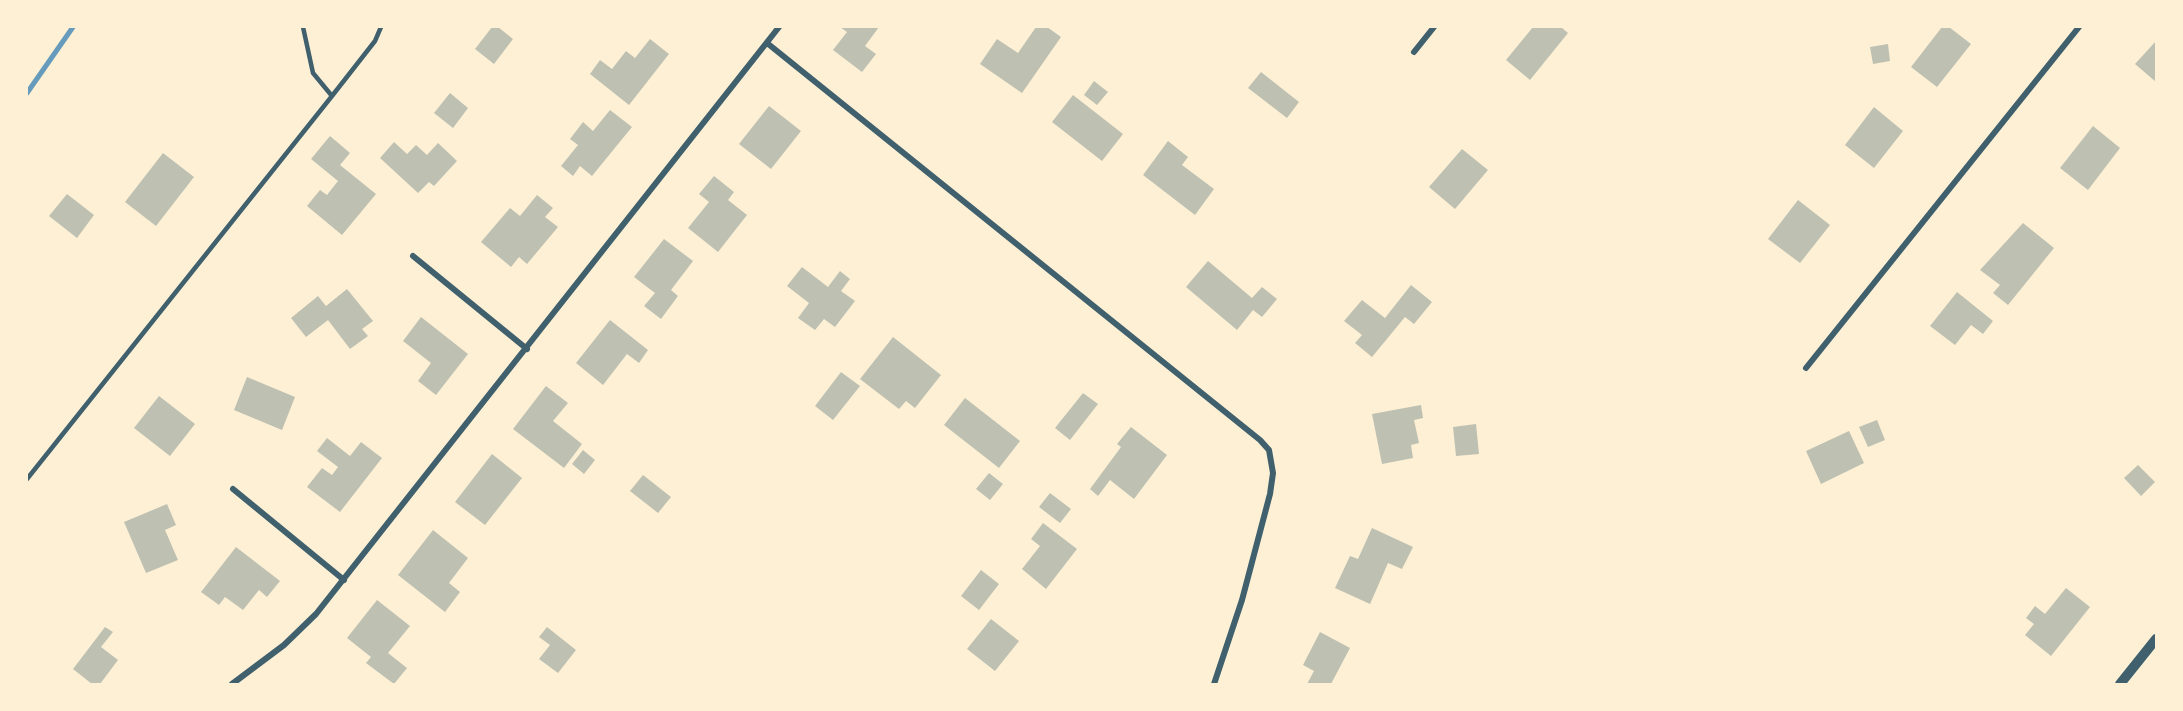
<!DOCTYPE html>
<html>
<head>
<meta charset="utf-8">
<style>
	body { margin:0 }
	#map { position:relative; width:2183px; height:711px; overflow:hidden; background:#fdf0d5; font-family:Mulish,sans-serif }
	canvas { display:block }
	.frame { position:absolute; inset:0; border:28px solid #fdf0d5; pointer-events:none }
</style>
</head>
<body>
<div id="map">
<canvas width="2183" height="711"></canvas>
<div class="frame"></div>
</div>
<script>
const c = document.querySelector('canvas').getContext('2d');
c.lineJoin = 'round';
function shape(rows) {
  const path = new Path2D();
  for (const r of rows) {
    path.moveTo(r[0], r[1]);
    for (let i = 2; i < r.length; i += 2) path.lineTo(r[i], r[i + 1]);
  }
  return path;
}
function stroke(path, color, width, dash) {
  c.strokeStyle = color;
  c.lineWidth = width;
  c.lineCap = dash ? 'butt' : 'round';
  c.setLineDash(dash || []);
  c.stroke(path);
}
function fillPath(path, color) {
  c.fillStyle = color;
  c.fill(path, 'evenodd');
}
stroke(shape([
	[27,93,73,27]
]), '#669bbc', 5);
fillPath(shape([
	[492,27,498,27,513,39,494,64,475,49],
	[840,27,879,27,865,46,876,54,862,72,833,50,847,32],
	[1036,27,1047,27,1061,37,1022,93,980,64,997,39,1018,53],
	[1533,27,1561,27,1568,33,1530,80,1506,60],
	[1942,27,1949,27,1971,44,1937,87,1911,67],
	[650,39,669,54,629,105,590,74,600,60,612,69,626,51,635,58],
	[2156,41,2156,82,2135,64],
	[1888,44,1890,61,1873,64,1870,47],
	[1261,72,1299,102,1287,118,1248,88],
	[1094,81,1108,92,1097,105,1084,95],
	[450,93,468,108,453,128,434,113],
	[1073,95,1123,134,1102,161,1052,122],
	[769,106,801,131,771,169,739,144],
	[1874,107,1903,131,1874,168,1845,145],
	[610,110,632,127,592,176,580,166,573,176,561,166,578,145,570,139,583,122,593,131],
	[2093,126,2120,148,2088,190,2060,168],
	[330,136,350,153,340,165,376,194,342,235,307,206,320,190,327,195,338,181,311,159],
	[1168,141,1188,157,1182,165,1214,189,1195,215,1143,175],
	[394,142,407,154,416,145,427,155,438,143,457,161,434,186,429,182,418,193,380,158],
	[1462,149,1488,170,1455,209,1429,187],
	[163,153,194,177,156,226,125,202],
	[714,176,734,192,728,200,747,215,718,252,688,228,709,202,699,194],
	[67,194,94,215,77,238,49,216],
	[537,195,553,208,545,217,558,227,527,264,519,257,511,267,481,242,510,208,520,216],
	[1798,200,1830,225,1800,263,1768,239],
	[2023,223,2054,248,2008,305,1993,293,2000,285,1980,270],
	[664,239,693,261,671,290,678,296,661,319,644,306,655,293,634,277],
	[1208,261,1252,298,1262,287,1277,299,1262,317,1253,310,1237,330,1186,287],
	[802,267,828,287,840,271,850,279,841,291,855,301,835,327,824,319,815,330,798,318,809,303,787,286],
	[1411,285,1432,302,1414,324,1405,317,1372,357,1355,343,1362,335,1344,321,1362,300,1385,318],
	[347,289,373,321,362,329,368,336,350,349,328,320,306,337,291,318,318,296,326,306],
	[1957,292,1993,321,1983,334,1971,325,1955,345,1930,326],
	[421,317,468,354,436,395,418,381,431,363,403,341],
	[610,320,648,350,639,363,627,354,603,385,576,363],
	[893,337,941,375,915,408,906,401,899,409,860,379],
	[841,372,860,386,833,420,815,406],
	[247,377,295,397,282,430,234,410],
	[546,386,568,403,553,421,582,444,564,468,513,429],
	[1083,393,1098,404,1070,440,1055,428],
	[159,396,195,424,170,456,134,428],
	[965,398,1020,441,999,468,944,425],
	[1421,405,1423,418,1414,420,1419,443,1411,445,1413,458,1382,464,1372,414],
	[1877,420,1885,440,1868,447,1859,427],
	[1476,424,1479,454,1456,456,1453,427],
	[1131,427,1167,455,1134,499,1110,480,1098,496,1090,489,1121,447,1117,444],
	[1849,431,1864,463,1821,484,1806,451],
	[327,438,350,456,361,442,382,458,340,512,307,487,322,468,332,475,338,467,317,451],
	[583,450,595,460,584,474,572,464],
	[492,454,522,478,485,525,455,502],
	[2138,465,2155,482,2141,496,2124,478],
	[989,473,1003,484,990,500,976,489],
	[643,475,671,497,658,513,630,491],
	[1050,493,1071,509,1060,523,1039,507],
	[167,504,176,525,165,530,178,560,146,573,124,522],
	[1043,523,1077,549,1046,589,1022,569,1040,546,1031,539],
	[1372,528,1413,547,1402,569,1388,563,1370,604,1335,588,1350,556,1358,559],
	[433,530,468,558,449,583,460,592,445,612,398,575],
	[236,547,280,581,267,597,259,590,243,610,225,597,219,605,201,592],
	[981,570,999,584,979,610,961,596],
	[2066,588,2090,607,2051,656,2025,635,2034,624,2026,618,2035,606,2045,614],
	[377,600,410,626,388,653,407,668,394,684,366,663,371,657,347,638],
	[991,619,1019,641,995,671,967,649],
	[105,627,113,632,101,647,118,660,100,684,92,684,73,669],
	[547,627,576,650,558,673,539,659,550,645,539,637],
	[1320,632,1350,648,1331,684,1307,684,1314,671,1303,665]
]), '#bec0b2');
stroke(shape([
	[303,27,313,73,332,96],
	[27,479,332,96,375,41,381,27]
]), '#3f606c', 4.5);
stroke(shape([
	[767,43,1260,440,1269,450,1273,473,1270,494,1242,600,1214,684],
	[1414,52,1434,27],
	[413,256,527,349],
	[1806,368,2079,27],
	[233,489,344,580],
	[232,684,284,645,316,614,779,27]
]), '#3f606c', 6);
stroke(shape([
	[2120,684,2156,639]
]), '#3f606c', 10);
</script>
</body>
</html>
